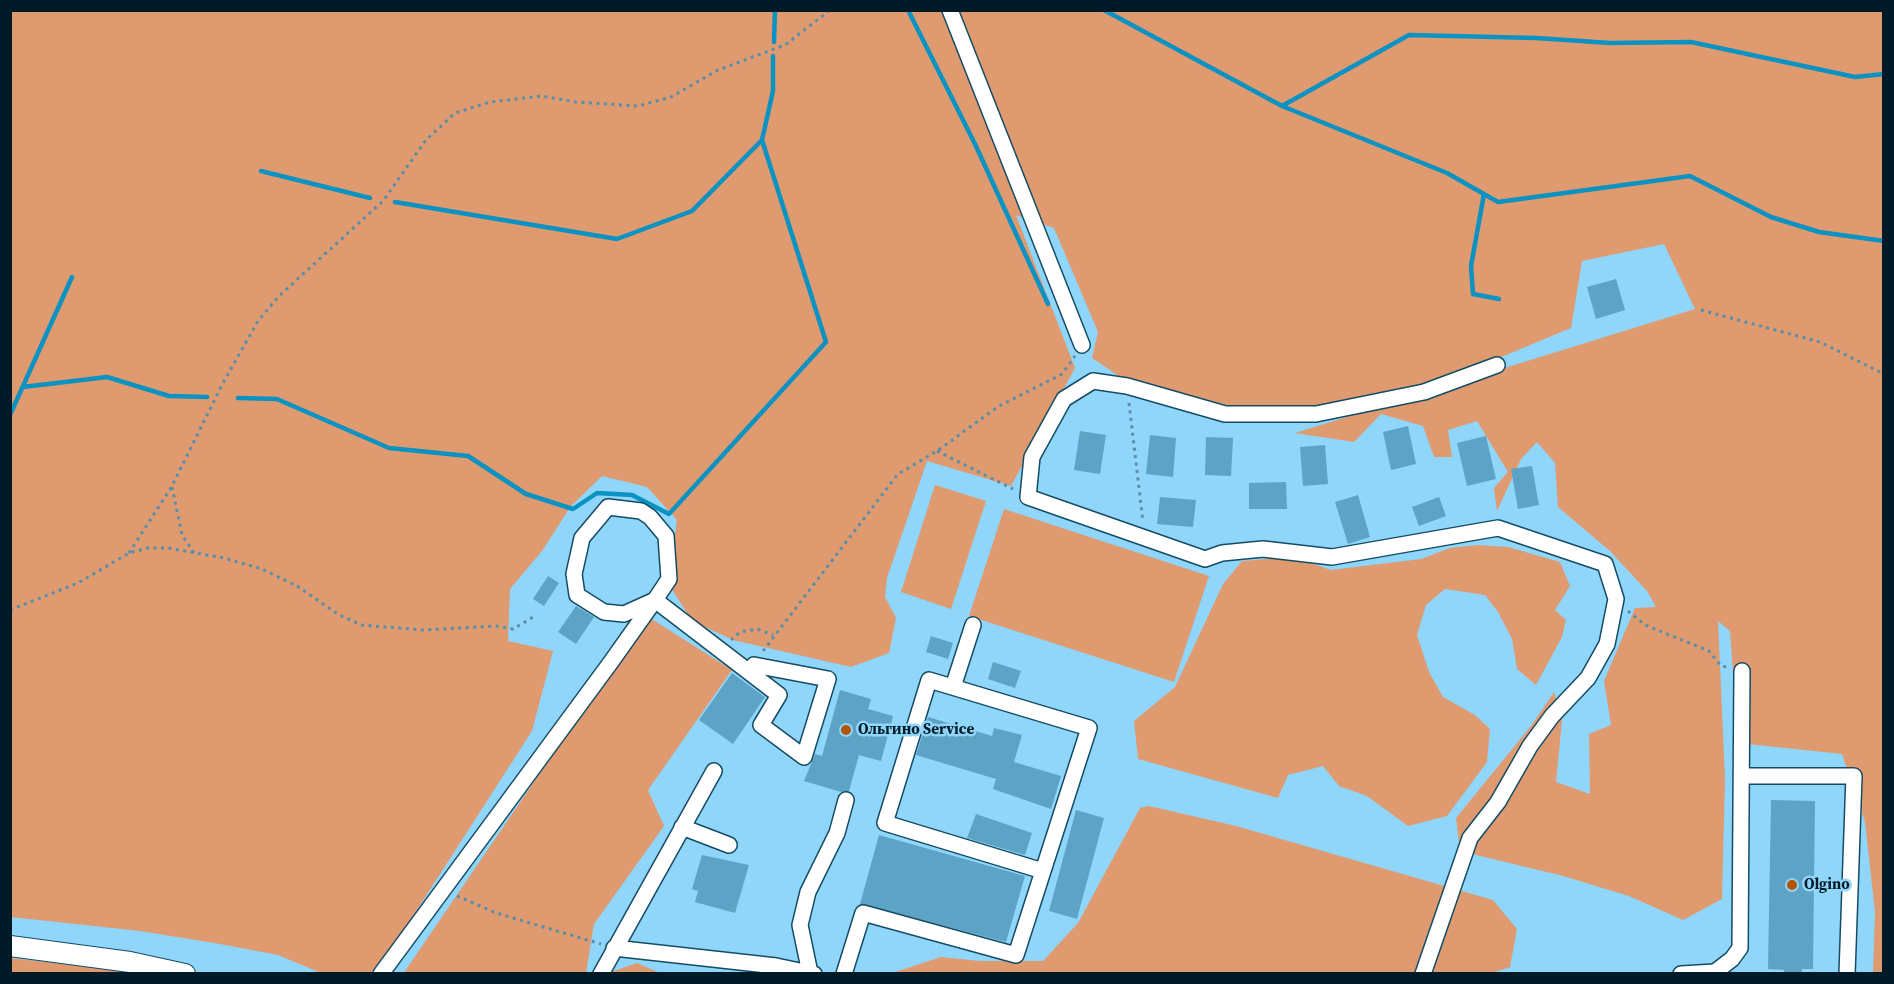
<!DOCTYPE html>
<html>
<head>
<meta charset="utf-8">
<style>
	body { margin:0 }
	#map { position:relative; width:1894px; height:984px; overflow:hidden; background:#8fd6fa; font-family:"Source Serif 4",serif }
	canvas { display:block }
	.frame { position:absolute; inset:0; border:12px solid #001a27; pointer-events:none }
</style>
</head>
<body>
<div id="map">
<canvas width="1894" height="984"></canvas>
<div class="frame"></div>
</div>
<script>
const c = document.querySelector('canvas').getContext('2d');
c.lineJoin = 'round';
function fillPath(path, color) {
  c.fillStyle = color;
  c.fill(path, 'evenodd');
}
function shape(rows) {
  const path = new Path2D();
  for (const r of rows) {
    path.moveTo(r[0], r[1]);
    for (let i = 2; i < r.length; i += 2) path.lineTo(r[i], r[i + 1]);
  }
  return path;
}
function stroke(path, color, width, dash) {
  c.strokeStyle = color;
  c.lineWidth = width;
  c.lineCap = dash ? 'butt' : 'round';
  c.setLineDash(dash || []);
  c.stroke(path);
}
function drawText(font, color, halo, rows, align = 'center') {
  c.font = font + ' "Source Serif 4",serif';
  c.lineWidth = 5;
  c.setLineDash([]);
  c.textBaseline = 'middle';
  c.strokeStyle = halo;
  c.fillStyle = color;
  for (const [text, x, y, turn = 0] of rows) {
    c.save();
    c.translate(x, y);
    c.rotate((+turn || 0) * Math.PI / 180);
    c.textAlign = isNaN(turn) ? turn : align;
    if (halo) c.strokeText(text, 0, 0);
    c.fillText(text, 0, 0);
    c.restore();
  }
}
fillPath(shape([
	[11,11,1883,11,1883,973,1873,973,1875,912,1865,822,1842,754,1738,743,1730,631,1718,621,1725,778,1722,899,1683,920,1629,896,1563,876,1460,851,1456,818,1531,726,1554,692,1562,720,1556,782,1590,794,1589,734,1611,725,1604,681,1635,608,1656,607,1647,591,1610,551,1558,507,1555,463,1537,442,1521,459,1497,511,1494,488,1508,472,1477,421,1448,430,1452,457,1434,457,1423,426,1381,414,1354,442,1295,433,1695,309,1664,244,1582,261,1571,328,1427,388,1330,407,1231,406,1123,379,1092,358,1098,332,1054,228,1016,215,1075,368,1011,486,927,461,887,578,885,597,896,618,889,653,851,667,733,640,692,621,668,583,677,520,647,487,602,476,571,506,542,551,510,589,508,641,553,651,532,731,377,972,321,973,278,955,220,944,140,931,11,917],
	[935,485,986,501,951,609,901,592],
	[1004,509,1209,576,1174,682,969,616],
	[1478,545,1508,547,1560,562,1570,586,1555,610,1566,620,1562,637,1536,685,1517,669,1512,639,1498,612,1485,595,1445,589,1426,605,1417,635,1429,672,1443,697,1475,715,1490,729,1487,762,1447,816,1408,826,1367,796,1339,786,1323,766,1288,775,1278,798,1138,759,1134,721,1175,687,1223,584,1242,561,1293,557,1331,570,1421,559,1450,548],
	[647,616,732,670,648,790,664,826,594,924,586,973,403,974],
	[1149,806,1236,826,1493,900,1517,929,1510,967,1492,973,889,974,941,957,980,961,1043,961,1078,923,1140,808],
	[11,958,88,967,130,973,11,973],
	[637,963,660,973,605,974]
]), '#e09a70');
stroke(shape([
	[908,10,975,144,1048,304],
	[1104,10,1282,106,1447,173,1498,202,1690,176,1771,217,1819,232,1884,241],
	[774,42,775,10],
	[1282,106,1409,35,1536,38,1610,43,1691,42,1855,77,1884,74],
	[261,171,370,198],
	[1484,194,1471,266,1473,294,1499,299],
	[395,202,617,239,692,211,762,140],
	[23,387,107,377,169,396,207,397],
	[238,398,277,399,389,448,468,456,526,494,573,509,597,493,632,495,669,514,826,342,762,140,773,91,773,56],
	[10,415,72,277]
]), '#0992c2', 4.5);
fillPath(shape([
	[1616,279,1625,310,1596,319,1587,287],
	[1408,426,1416,464,1391,470,1383,432],
	[1080,431,1106,435,1100,474,1074,470],
	[1150,435,1176,438,1173,477,1146,474],
	[1486,436,1496,479,1467,486,1457,443],
	[1206,437,1233,438,1231,476,1205,475],
	[1325,445,1328,484,1303,486,1300,447],
	[1532,466,1539,505,1518,509,1511,469],
	[1286,482,1287,509,1249,509,1249,483],
	[1358,495,1370,537,1348,544,1335,502],
	[1160,497,1196,500,1193,527,1157,524],
	[1439,497,1446,516,1419,526,1412,507],
	[548,576,559,583,544,606,533,599],
	[576,606,594,617,576,644,558,632],
	[931,636,953,643,948,659,926,652],
	[993,662,1021,671,1015,688,988,679],
	[732,673,765,697,733,744,699,720],
	[840,690,871,699,868,709,893,716,881,761,859,755,849,791,841,792,804,781,815,754,822,756],
	[928,717,992,736,994,728,1022,735,1014,762,1061,776,1051,809,993,789,996,779,916,755],
	[1771,800,1815,801,1813,969,1802,969,1802,974,1784,974,1784,970,1768,969],
	[1076,810,1104,818,1077,919,1049,911],
	[976,814,1032,833,1025,855,967,838],
	[879,835,1025,876,1006,942,860,904],
	[702,855,749,865,735,913,695,902,698,891,692,889]
]), '#5da3c5');
const minor = shape([
	[950,10,1082,345],
	[655,600,779,695,761,725,804,757,828,679,754,665,750,671],
	[953,687,973,625],
	[1741,776,1854,776,1847,974],
	[682,827,729,845],
	[614,948,776,966,814,974],
	[810,973,800,925,808,892,837,833,846,800],
	[381,974,611,662,655,600,669,579,666,536,650,517,641,511,608,507,582,538,574,574,577,595,604,612,624,614,655,600],
	[601,974,714,771],
	[844,974,863,913,1016,955,1089,728,929,680,885,823,1043,871],
	[1423,974,1470,838,1498,802,1530,746,1552,716,1588,678,1607,644,1616,599,1605,564,1498,528,1332,557,1263,549,1222,553,1205,559,1028,497,1032,457,1064,399,1093,381,1127,386,1225,414,1316,414,1424,392,1497,365],
	[1681,974,1715,972,1732,959,1740,948,1742,671]
]);
const major = shape([
	[10,946,130,962,185,974]
]);
stroke(minor, '#144c64', 18);
stroke(major, '#144c64', 22);
stroke(shape([
	[1701,310,1820,342,1884,374],
	[1129,403,1143,522],
	[937,451,1013,489],
	[172,487,182,535,194,553],
	[129,553,172,486,223,383,258,321,279,296,383,201,426,140,455,113,490,102,542,96,576,102,638,106,671,97,718,70,785,45,830,10],
	[10,610,78,583,129,553,147,548,168,548,224,558,262,569,297,586,339,615,362,625,423,630,496,626,513,629,535,616],
	[1628,611,1645,625,1709,651,1721,666,1727,667],
	[731,640,740,632,757,629,773,635],
	[763,651,898,474,937,451,999,406,1062,374,1075,356],
	[457,896,496,913,601,944]
]), '#588ea9', 3, [3, 4.5]);
stroke(minor, '#fff', 15);
stroke(major, '#fff', 20);
for (const [x, y, r, color] of [
	[846,730,6,"#b25400"],
	[1792,885,6,"#b25400"]
]) {
  const dot = new Path2D();
  dot.arc(x, y, r, 0, 2 * Math.PI);
  c.fillStyle = color;
  c.fill(dot);
  stroke(dot, '#8fd6fa', 2);
}
drawText('bold 15px', '#001a27', '#8fd6fa', [
	["Ольгино Service",858,730],
	["Olgino",1804,885]
], 'left');
</script>
</body>
</html>
